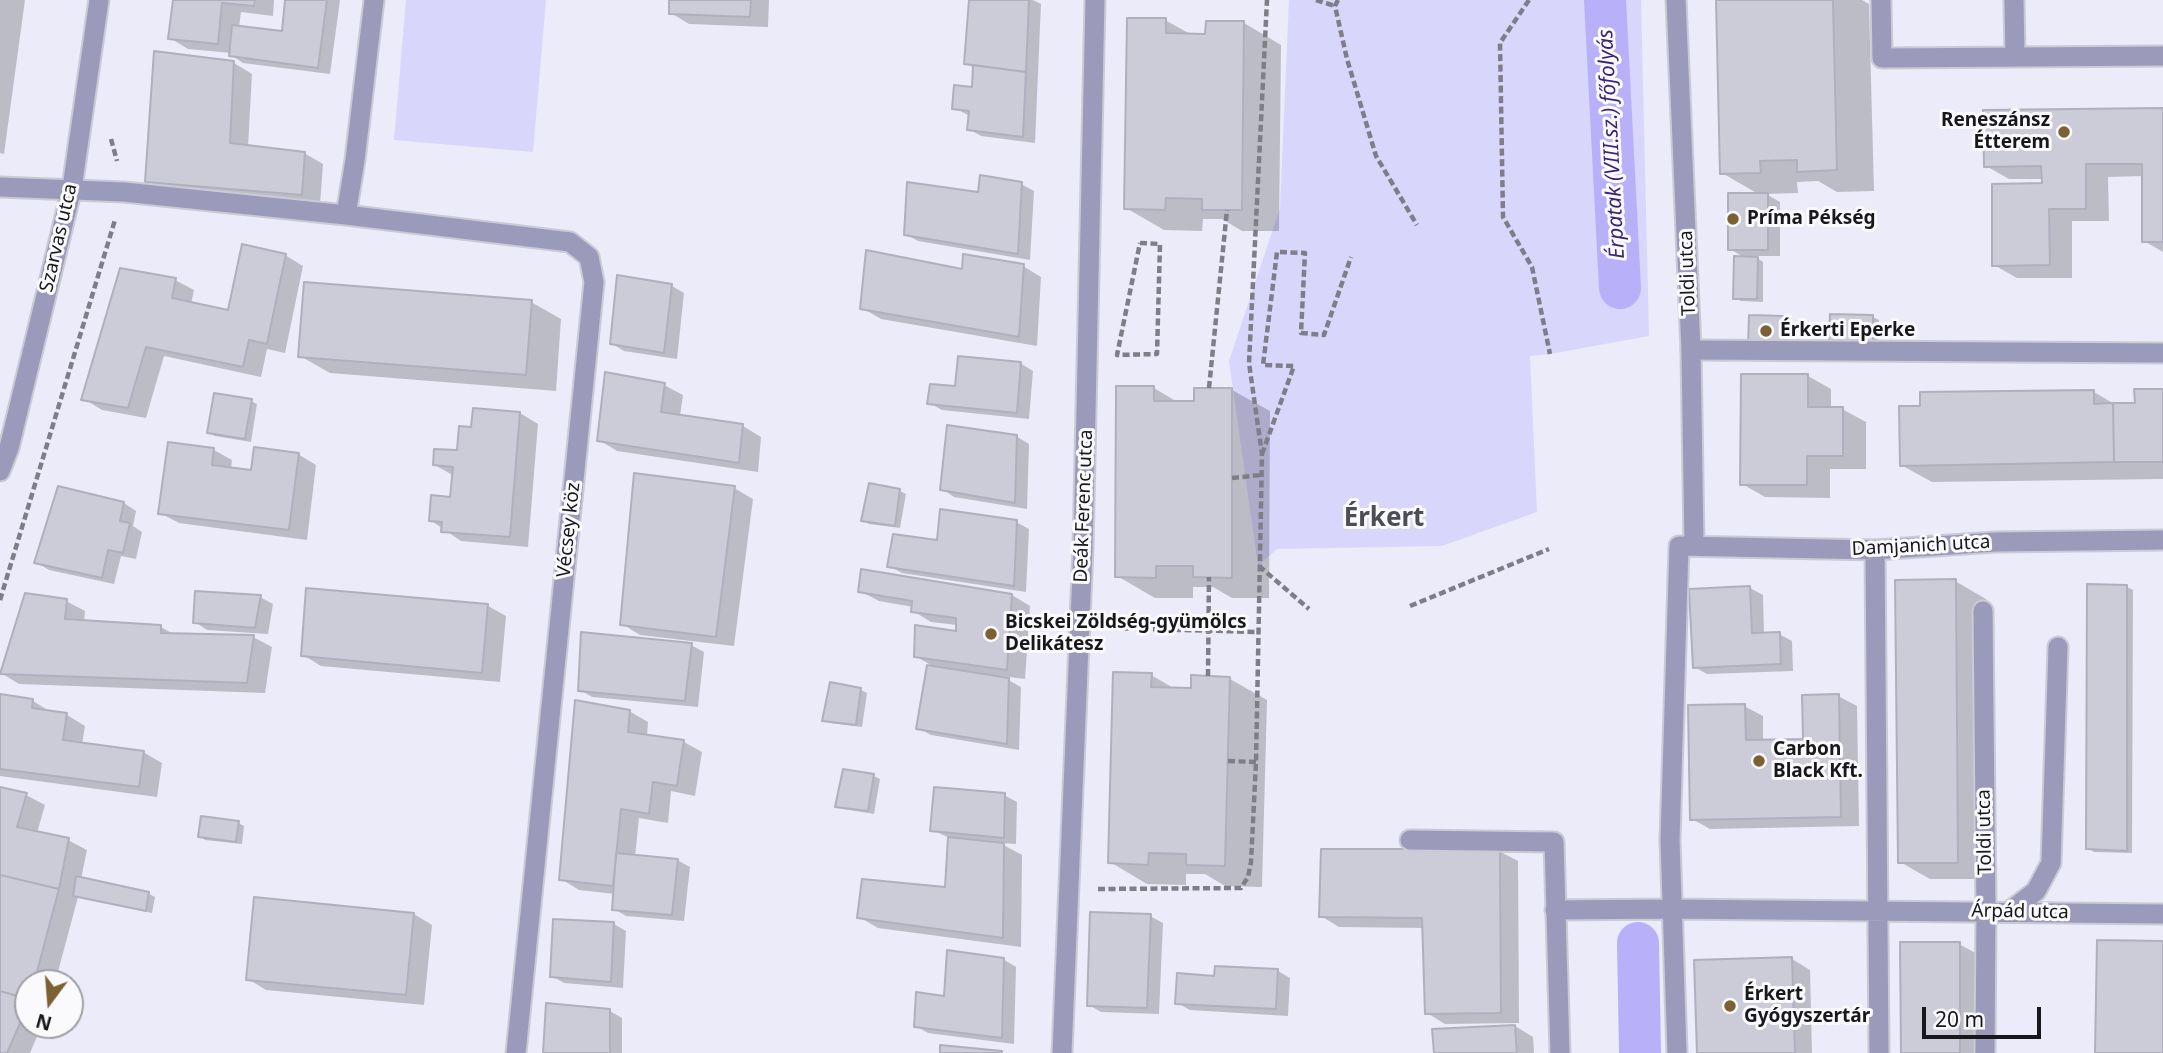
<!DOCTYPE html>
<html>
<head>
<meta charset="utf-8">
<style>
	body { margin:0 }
	#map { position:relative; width:2163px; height:1053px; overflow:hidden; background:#ecebf9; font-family:"Noto Sans",sans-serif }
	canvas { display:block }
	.north { position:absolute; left:14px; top:969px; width:70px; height:70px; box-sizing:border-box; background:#fafafd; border:2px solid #a09fa3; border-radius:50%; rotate:196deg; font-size:19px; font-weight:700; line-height:28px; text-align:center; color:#18171c }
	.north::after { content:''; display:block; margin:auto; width:24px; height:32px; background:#7d6134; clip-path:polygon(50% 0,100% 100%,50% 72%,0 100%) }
	.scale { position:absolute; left:1922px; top:1007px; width:119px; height:32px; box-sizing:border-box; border:4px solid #18171c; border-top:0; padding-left:9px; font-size:21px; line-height:24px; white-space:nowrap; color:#18171c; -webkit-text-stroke:5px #fafafd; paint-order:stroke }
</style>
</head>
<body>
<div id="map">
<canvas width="2163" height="1053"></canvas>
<div class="north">N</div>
<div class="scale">20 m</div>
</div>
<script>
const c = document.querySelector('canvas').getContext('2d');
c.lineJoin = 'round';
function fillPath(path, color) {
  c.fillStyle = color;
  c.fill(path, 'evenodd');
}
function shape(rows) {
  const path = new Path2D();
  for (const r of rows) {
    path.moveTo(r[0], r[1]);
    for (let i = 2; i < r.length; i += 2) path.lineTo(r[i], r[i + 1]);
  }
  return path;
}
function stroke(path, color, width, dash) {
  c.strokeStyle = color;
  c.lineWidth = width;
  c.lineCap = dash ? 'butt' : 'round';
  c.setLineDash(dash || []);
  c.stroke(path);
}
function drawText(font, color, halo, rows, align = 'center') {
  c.font = font + ' "Noto Sans",sans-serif';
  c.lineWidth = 6;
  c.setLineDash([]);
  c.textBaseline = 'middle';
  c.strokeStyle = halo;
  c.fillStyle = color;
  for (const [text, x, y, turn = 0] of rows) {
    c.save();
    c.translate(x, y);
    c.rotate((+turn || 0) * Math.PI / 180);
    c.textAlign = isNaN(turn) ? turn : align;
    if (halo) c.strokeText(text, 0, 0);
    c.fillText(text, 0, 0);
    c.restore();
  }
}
fillPath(shape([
	[406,0,546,0,533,152,394,140],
	[1289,0,1641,0,1649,336,1550,354,1530,356,1537,512,1442,546,1277,549,1258,566,1229,361,1280,208]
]), '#d9d6fc');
fillPath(shape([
	[0,0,25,0,4,154,0,153],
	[175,0,274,0,273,16,241,12,239,27,283,33,287,0,340,0,330,74,243,63,231,55,231,53,188,49,170,38],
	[671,0,769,0,768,27,689,24,671,13],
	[971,0,1033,0,1041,4,1035,143,981,136,969,129,970,116,954,108,974,89,974,68,966,63],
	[1717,0,1862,0,1869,4,1874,191,1837,192,1818,181,1797,182,1798,193,1766,194,1780,202,1780,256,1754,256,1763,262,1763,302,1741,301,1735,298,1745,258,1730,249,1760,195,1722,173],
	[1165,20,1192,35,1207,35,1244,23,1281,45,1279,231,1242,231,1222,219,1203,219,1202,231,1164,230,1126,208],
	[234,63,252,74,248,147,304,153,323,164,320,205,165,192,146,181],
	[2163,110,2163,252,2144,241,2144,176,2108,177,2109,221,2072,221,2072,278,2017,278,1994,265,2044,184,2043,179,2009,179,1986,166],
	[1021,184,1034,191,1030,260,918,241,905,234,979,194],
	[285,255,303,266,285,353,267,349,261,377,164,356,146,418,102,410,84,399,175,280,194,290,191,304,230,312],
	[1023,266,1041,277,1037,346,881,319,862,308,963,271],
	[618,277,672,286,684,293,677,359,624,351,611,343],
	[531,302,561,319,556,391,330,373,300,356],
	[1873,317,1879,320,1878,346,1831,342],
	[1784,318,1790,321,1789,349,1750,345],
	[1020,363,1033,371,1029,419,942,410,929,403,956,388],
	[1808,376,1831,389,1831,409,1842,409,1866,422,1866,469,1830,469,1830,498,1765,497,1742,484],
	[664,385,683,395,680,416,743,426,761,437,758,472,617,451,599,440],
	[1154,388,1179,403,1196,403,1196,390,1232,390,1270,411,1269,598,1232,598,1213,587,1193,587,1193,598,1155,598,1117,576],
	[2163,391,2163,479,1932,482,1901,465,1922,407,2094,392,2116,405,2136,404],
	[251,401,257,404,251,442,215,436,209,433],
	[520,413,538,424,528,547,461,541,430,520,452,499,454,476,435,465,458,452,473,428],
	[1016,436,1029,444,1027,509,954,497,942,489],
	[169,444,214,450,232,460,231,469,253,472,298,454,316,465,307,540,179,523,160,513],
	[59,488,124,503,136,511,133,526,142,532,136,559,121,556,114,584,49,570,36,562],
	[734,488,753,499,734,646,640,635,622,624],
	[900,491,906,494,900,528,869,524,863,520],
	[1016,522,1029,529,1026,592,902,573,889,566,939,542],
	[1955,581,1986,599,1988,879,1930,879,1900,862],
	[2089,585,2127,587,2133,590,2132,853,2094,852,2088,848],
	[1750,588,1763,595,1764,634,1779,634,1792,641,1793,671,1707,674,1694,667],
	[860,591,1012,595,1030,606,1025,679,1001,676,1021,687,1019,750,931,735,918,728,936,668,915,656,957,633,957,625,931,622,913,611,913,607,879,601],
	[260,597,273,604,268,634,207,630,195,622],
	[66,601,85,611,84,622,161,627,175,635,253,637,272,647,265,693,19,684,1,673],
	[488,606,506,616,500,682,321,666,303,655],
	[691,645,704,652,698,707,592,697,580,690],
	[1151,675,1177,690,1193,690,1230,679,1267,700,1262,887,1225,886,1205,874,1186,874,1186,885,1147,884,1110,862],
	[832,684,861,690,867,693,862,727,830,723,824,720],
	[0,696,33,701,51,712,67,715,85,726,82,744,143,752,162,763,157,797,0,776],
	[1838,696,1857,706,1859,826,1710,829,1692,819,1744,706,1763,716,1763,742,1804,741],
	[629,711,648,722,647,736,684,742,702,752,695,796,671,791,668,823,639,818,635,857,677,860,690,867,684,921,626,916,614,909,615,894,579,890,561,879],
	[844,771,874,776,880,779,874,814,843,809,837,806],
	[0,789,26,795,45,805,37,833,68,840,87,850,81,879,149,894,155,897,152,913,78,897,55,983,28,983,28,1025,42,1025,30,1053,0,1053],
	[1004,795,1017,802,1016,844,1000,843,1022,855,1021,947,878,928,859,917,947,889,950,838,932,830],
	[238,823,244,826,242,844,205,840,200,836],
	[1499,851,1518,861,1519,1023,1445,1024,1427,1013,1424,928,1339,927,1321,916],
	[256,899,414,914,432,925,424,1005,266,990,248,979],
	[1150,916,1163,923,1159,1014,1101,1012,1089,1005],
	[614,924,626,931,623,988,564,983,552,976],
	[1959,944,1990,961,1990,1053,1903,1053],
	[1003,959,1016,967,1014,1044,928,1033,916,1026,946,998],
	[1792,959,1810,970,1812,1053,1698,1053],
	[1278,971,1290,978,1288,1016,1190,1010,1177,1003],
	[610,1011,622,1018,622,1053,545,1053],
	[1515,1026,1533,1037,1534,1053,1435,1053]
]), '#0003');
stroke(shape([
	[1605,0,1620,288],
	[1638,943,1640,1053]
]), '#b9b0fa', 42);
const building = shape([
	[173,0,255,0,254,6,222,3,218,44,168,39,173,0],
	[285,0,327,0,318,68,229,56,232,25,282,31,285,0],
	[669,0,751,0,750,17,669,14,669,0],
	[969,0,1029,0,1026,72,964,64,969,0],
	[1716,0,1833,0,1837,170,1797,172,1797,160,1760,161,1761,173,1720,174,1716,0],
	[1127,18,1166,18,1166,33,1205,34,1206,21,1244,21,1242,210,1202,210,1202,199,1166,198,1165,210,1124,209,1127,18],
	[154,51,234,61,230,143,305,152,302,195,145,182,154,51],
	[973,65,1026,72,1023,137,967,130,969,111,952,109,954,85,972,87,973,65],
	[2163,108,2163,242,2142,242,2142,164,2086,164,2086,209,2049,209,2050,265,1992,266,1992,184,2042,183,2041,166,1984,167,1983,110,2163,108],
	[980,175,1022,182,1018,254,904,235,907,182,978,192,980,175],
	[1728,193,1768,193,1768,250,1728,250,1728,193],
	[242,244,286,254,267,344,249,340,243,367,146,347,128,408,81,400,120,268,176,278,172,298,228,310,242,244],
	[866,250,962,269,963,254,1024,264,1019,337,860,309,866,250],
	[1734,256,1758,257,1757,299,1733,299,1734,256],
	[617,275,672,284,664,353,610,344,617,275],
	[304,282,532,300,526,375,298,357,304,282],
	[1830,314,1873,315,1873,344,1829,343,1830,314],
	[1749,315,1784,316,1783,347,1748,346,1749,315],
	[958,356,1021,362,1017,413,927,404,930,384,955,386,958,356],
	[605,372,665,383,661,412,743,424,739,463,597,441,605,372],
	[1741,374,1808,374,1808,407,1843,407,1843,456,1807,456,1807,485,1740,485,1741,374],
	[1116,386,1154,386,1154,401,1194,401,1194,388,1232,388,1232,578,1193,577,1193,566,1156,566,1156,578,1115,577,1116,386],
	[2134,389,2163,389,2163,462,2114,462,2113,403,2135,403,2134,389],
	[2094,390,2094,404,2113,403,2114,462,1900,466,1899,406,1920,406,1920,392,2094,390],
	[214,393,252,399,245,439,207,433,214,393],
	[473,408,520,412,510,537,441,532,442,522,429,521,431,495,450,497,453,467,433,465,434,449,457,450,459,426,471,427,473,408],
	[947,425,1017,435,1015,503,940,490,947,425],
	[168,442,214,448,212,465,251,470,254,447,299,453,289,530,158,514,168,442],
	[634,473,735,486,716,637,620,625,634,473],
	[869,483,900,489,895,526,861,521,869,483],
	[58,486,124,502,120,521,130,523,123,553,108,550,102,578,34,563,58,486],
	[940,509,1017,520,1014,586,887,567,893,534,937,540,940,509],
	[861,569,1012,594,1007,670,914,657,915,625,956,631,956,618,911,612,912,601,858,592,861,569],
	[1956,579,1958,863,1898,863,1895,580,1956,579],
	[2087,584,2127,585,2127,851,2086,849,2087,584],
	[1750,586,1752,633,1780,632,1781,664,1693,668,1689,589,1750,586],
	[306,588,488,604,482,673,301,656,306,588],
	[195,591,261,595,255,628,193,623,195,591],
	[25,593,67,599,65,619,161,625,161,633,254,635,247,683,0,674,25,593],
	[581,632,692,643,685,701,578,691,581,632],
	[927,665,1009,678,1007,744,916,729,927,665],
	[1113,672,1152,673,1151,687,1191,688,1191,675,1230,677,1225,866,1186,865,1186,854,1149,853,1148,865,1108,863,1113,672],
	[830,682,861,688,856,725,822,721,830,682],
	[0,694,33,699,32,708,67,713,63,740,144,751,139,787,0,769,0,694],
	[1839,694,1841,817,1690,820,1688,705,1745,704,1746,740,1803,739,1802,695,1839,694],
	[575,700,630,710,628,732,684,740,677,786,653,782,649,814,621,809,613,886,559,880,575,700],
	[843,769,874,774,868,811,835,807,843,769],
	[0,787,27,793,17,827,69,838,59,889,0,875,0,787],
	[934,787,1005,793,1004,838,930,831,934,787],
	[201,816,239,821,236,842,198,837,201,816],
	[948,837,1004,843,1003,938,857,918,862,879,945,887,948,837],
	[1321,849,1500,849,1501,1013,1425,1014,1422,918,1319,917,1321,849],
	[616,853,678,859,672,915,612,910,616,853],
	[0,875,59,889,34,983,28,983,28,999,0,991,0,875],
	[76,876,149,892,146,911,73,896,76,876],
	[254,897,414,913,406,995,246,980,254,897],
	[1090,912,1151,914,1147,1008,1087,1006,1090,912],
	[553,919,614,922,611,982,550,977,553,919],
	[2097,940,2163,941,2163,1053,2095,1053,2097,940],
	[1900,942,1960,942,1960,1053,1901,1053,1900,942],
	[947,950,1004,958,1002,1038,914,1027,916,992,944,996,947,950],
	[1792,957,1795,1053,1697,1053,1694,960,1792,957],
	[1215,966,1278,969,1276,1009,1175,1004,1177,973,1214,976,1215,966],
	[0,991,28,999,28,1005,7,1053,0,1053,0,991],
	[546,1003,610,1009,610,1053,543,1053,546,1003],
	[1515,1025,1517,1053,1434,1053,1432,1029,1515,1025],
	[940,1045,1002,1051,1002,1053,940,1053,940,1045]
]);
fillPath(building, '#cccbd8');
stroke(building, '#b0afbd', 2);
const service = shape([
	[2010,911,2036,891,2051,863,2058,647]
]);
const pedestrian = shape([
	[1691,350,2163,353]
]);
const minor = shape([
	[1676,0,1691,350,1694,546],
	[1881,0,1882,58,2163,56],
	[2014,0,2015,57],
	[0,187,124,192,346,215,570,242,589,257,594,282,516,1053],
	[346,215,355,160,374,0],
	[1875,550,1879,1053],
	[1983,611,1986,912,1985,1053],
	[1410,840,1554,842,1560,1053],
	[1555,910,1671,909,2163,914],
	[1062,1053,1083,548,1095,0],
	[1677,1053,1670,840,1679,546,1875,550,1995,542,2163,540]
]);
const tertiary = shape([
	[0,471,9,448,72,188,99,0]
]);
stroke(service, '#cac9d6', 23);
stroke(pedestrian, '#cac9d6', 23);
stroke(minor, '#cac9d6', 23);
stroke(tertiary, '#cac9d6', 23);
stroke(shape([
	[1316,0,1335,6],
	[1338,0,1335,6,1347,59,1376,156,1417,225],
	[1529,0,1500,43,1503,217,1532,267,1550,354],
	[111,139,117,161],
	[1140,243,1160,244,1157,354,1117,355,1140,243],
	[1209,388,1227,210],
	[1262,454,1294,366,1263,365,1277,252,1305,253,1301,333,1324,335,1351,257],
	[1232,478,1261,475],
	[1259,566,1309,609],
	[0,600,115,220],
	[1410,606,1549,549],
	[1111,628,1257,632],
	[1208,676,1209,577],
	[1228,761,1256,762],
	[1098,889,1241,888,1248,877,1251,862,1256,762,1262,454,1249,363,1267,0]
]), '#7f7e88', 4.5, [7, 3.5]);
stroke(service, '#9c9aba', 19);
stroke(pedestrian, '#9c9aba', 19);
stroke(minor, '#9c9aba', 19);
stroke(tertiary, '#9c9aba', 19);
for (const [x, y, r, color] of [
	[2064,132,7,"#7d6134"],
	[1733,219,7,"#7d6134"],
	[1766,331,7,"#7d6134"],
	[991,634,7,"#7d6134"],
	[1759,761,7,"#7d6134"],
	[1730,1006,7,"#7d6134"]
]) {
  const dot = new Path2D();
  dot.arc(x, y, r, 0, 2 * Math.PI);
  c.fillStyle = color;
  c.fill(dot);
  stroke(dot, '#fafafd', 2.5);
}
drawText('bold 19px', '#18171c', '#fafafd', [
	["Reneszánsz",2050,121,"right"],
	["Étterem",2050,143,"right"],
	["Príma Pékség",1747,219],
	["Érkerti Eperke",1780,331],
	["Bicskei Zöldség-gyümölcs",1005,623],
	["Delikátesz",1005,645],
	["Carbon",1773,750],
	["Black Kft.",1773,772],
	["Érkert",1744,995],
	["Gyógyszertár",1744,1017]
], 'left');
drawText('19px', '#18171c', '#fafafd', [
	["Szarvas utca",59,238,-77],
	["Toldi utca",1688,273,-92],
	["Deák Ferenc utca",1084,506,-88],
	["Vécsey köz",569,530,-84],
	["Damjanich utca",1921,546,-3],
	["Toldi utca",1985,832,-91],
	["Árpád utca",2020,912,1]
]);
drawText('italic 21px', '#392477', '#fafafd', [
	["Érpatak (VIII.sz.) főfolyás",1612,144,-93]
]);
drawText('bold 26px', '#4d4d58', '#fafafd', [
	["Érkert",1384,519]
]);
</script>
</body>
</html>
